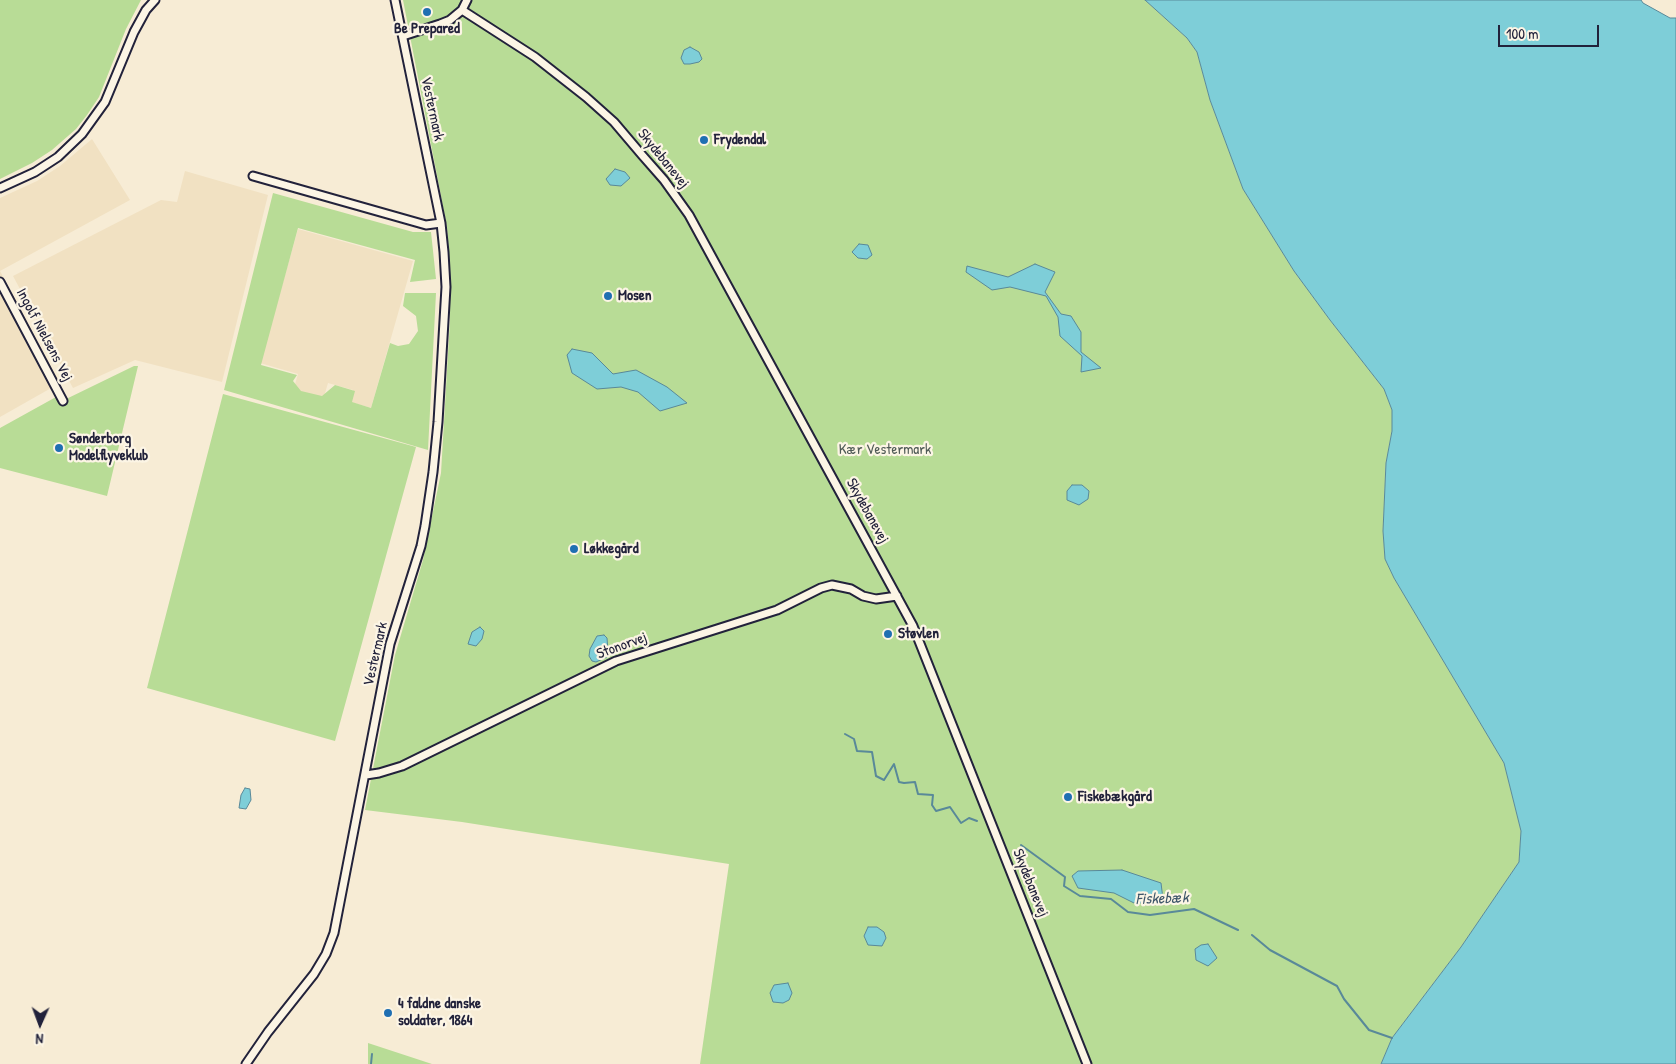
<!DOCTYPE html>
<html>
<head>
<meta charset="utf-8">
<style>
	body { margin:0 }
	#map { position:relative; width:1676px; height:1064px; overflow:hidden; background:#f7ecd5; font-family:"Patrick Hand",sans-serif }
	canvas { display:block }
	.north { position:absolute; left:15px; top:999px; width:50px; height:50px; -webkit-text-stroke:4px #fcf5e5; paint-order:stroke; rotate:182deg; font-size:14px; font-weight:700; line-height:20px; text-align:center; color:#22223b }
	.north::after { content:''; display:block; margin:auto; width:18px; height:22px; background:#22223b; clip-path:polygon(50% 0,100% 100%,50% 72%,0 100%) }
	.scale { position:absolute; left:1498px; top:25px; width:101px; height:22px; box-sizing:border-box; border:2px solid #22223b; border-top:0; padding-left:6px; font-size:15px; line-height:18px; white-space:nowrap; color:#22223b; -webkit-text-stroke:4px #fcf5e5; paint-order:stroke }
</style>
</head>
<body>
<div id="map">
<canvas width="1676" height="1064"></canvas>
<div class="north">N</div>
<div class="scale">100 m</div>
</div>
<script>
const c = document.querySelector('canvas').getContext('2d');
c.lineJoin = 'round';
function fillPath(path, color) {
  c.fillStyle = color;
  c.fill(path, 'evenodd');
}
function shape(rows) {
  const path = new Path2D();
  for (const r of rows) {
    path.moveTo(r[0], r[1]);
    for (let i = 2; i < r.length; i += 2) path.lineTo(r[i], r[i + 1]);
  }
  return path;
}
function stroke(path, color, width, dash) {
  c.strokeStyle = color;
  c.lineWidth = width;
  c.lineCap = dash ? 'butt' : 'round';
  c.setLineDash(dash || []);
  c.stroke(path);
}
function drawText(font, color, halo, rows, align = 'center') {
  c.font = font + ' "Patrick Hand",sans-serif';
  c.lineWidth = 4.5;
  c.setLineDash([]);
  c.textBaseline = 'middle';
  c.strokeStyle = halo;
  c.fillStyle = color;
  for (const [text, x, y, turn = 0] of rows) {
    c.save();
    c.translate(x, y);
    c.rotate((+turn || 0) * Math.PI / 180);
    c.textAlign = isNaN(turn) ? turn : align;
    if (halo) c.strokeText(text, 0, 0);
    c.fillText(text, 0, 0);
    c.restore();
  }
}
fillPath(shape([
	[92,139,130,200,0,271,60,383,0,417,0,198,37,181,60,166],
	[185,171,268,195,222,382,135,360,73,388,13,276,161,200,177,202],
	[298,229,413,261,371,408,350,402,353,390,328,383,323,400,293,391,298,374,260,363]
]), '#f1e1c2');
fillPath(shape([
	[0,0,141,0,126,29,99,97,87,115,76,129,52,150,32,163,0,179],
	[403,0,1145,0,1187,38,1197,52,1210,100,1243,189,1294,271,1330,320,1384,389,1392,410,1392,431,1386,463,1383,531,1385,559,1394,578,1504,763,1521,831,1519,862,1461,947,1392,1038,1381,1064,700,1064,729,864,462,822,365,810,395,655,423,560,441,473,450,320,450,269,447,227],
	[273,193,413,232,431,232,436,279,410,282,415,260,298,228,261,365,297,375,293,381,301,391,322,396,335,385,355,391,352,402,371,408,390,343,398,346,409,344,418,331,416,316,403,306,405,293,436,293,428,450,224,390],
	[134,366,138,366,107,496,0,468,0,428,56,397,60,402],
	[223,394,416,447,335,741,147,688],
	[368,1043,432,1064,368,1064]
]), '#b8dc96');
const water = shape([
	[1145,0,1641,0,1643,3,1670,18,1676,18,1676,1064,1381,1064,1392,1038,1461,947,1519,862,1521,831,1504,763,1394,578,1385,559,1383,531,1386,463,1392,431,1392,410,1384,389,1330,320,1294,271,1243,189,1210,100,1197,52,1187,38,1145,0],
	[690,47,699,52,702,59,699,62,690,64,684,64,681,58,684,50,690,47],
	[615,169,625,172,630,178,621,186,610,185,606,179,615,169],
	[859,244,868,245,872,255,867,259,858,258,852,252,859,244],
	[1035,264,1055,272,1045,292,1061,314,1071,316,1081,332,1081,352,1101,368,1081,372,1082,356,1060,336,1058,317,1046,296,1010,287,992,290,966,272,967,266,1008,277,1035,264],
	[572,349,592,353,613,374,636,370,667,387,687,403,660,411,638,392,621,387,597,389,572,373,567,355,572,349],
	[1072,485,1082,485,1089,491,1088,499,1079,505,1067,500,1067,491,1072,485],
	[480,627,484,631,482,639,476,646,468,644,472,632,480,627],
	[604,635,607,638,608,651,607,657,596,662,592,661,589,656,590,649,597,636,604,635],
	[245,788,250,789,251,800,246,809,239,808,241,795,245,788],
	[1122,870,1161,883,1163,899,1157,903,1134,903,1114,893,1078,888,1072,876,1078,871,1122,870],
	[868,927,877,927,884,932,886,938,882,946,868,945,864,936,868,927],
	[1208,944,1217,958,1208,966,1196,960,1195,949,1201,945,1208,944],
	[788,983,792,993,789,1000,783,1003,773,1002,770,993,774,985,788,983]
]);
fillPath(water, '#7eced8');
stroke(water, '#598999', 1);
stroke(shape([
	[845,734,854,739,857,751,872,752,876,776,884,780,894,764,899,782,904,783,915,782,918,794,933,795,932,805,936,811,950,807,961,823,969,818,977,821],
	[1021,845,1065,877,1064,886,1080,896,1111,899,1128,912,1150,915,1194,909,1238,930],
	[1252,935,1270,950,1337,986,1344,999,1369,1030,1392,1038],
	[371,1064,372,1054]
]), '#598999', 2);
const minor = shape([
	[462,10,535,57,586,97,614,122,642,155,664,180,689,215,913,626,1087,1064],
	[403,36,440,24,450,20,462,10,467,0],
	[253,176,426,225,441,223],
	[0,188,35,172,58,157,82,134,105,102,134,32,146,10,155,0],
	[0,282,63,401],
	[366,775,379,773,402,766,616,661,777,610,821,588,832,585,851,589,863,596,876,599,897,596],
	[246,1064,268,1032,314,974,326,954,334,933,390,644,421,546,425,526,433,472,438,422,446,287,444,252,441,223,395,0]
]);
stroke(minor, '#22223b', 11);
stroke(minor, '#fcf5e5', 7);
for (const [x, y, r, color] of [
	[427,12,5,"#1f6fb2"],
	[704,140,5,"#1f6fb2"],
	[608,296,5,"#1f6fb2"],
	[59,448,5,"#1f6fb2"],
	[574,549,5,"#1f6fb2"],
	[888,634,5,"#1f6fb2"],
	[1068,797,5,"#1f6fb2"],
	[388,1013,5,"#1f6fb2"]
]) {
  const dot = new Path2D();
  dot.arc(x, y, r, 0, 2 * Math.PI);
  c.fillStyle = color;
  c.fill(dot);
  stroke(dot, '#fcf5e5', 2);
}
drawText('bold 15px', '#22223b', '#fcf5e5', [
	["Be Prepared",427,29,"center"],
	["Frydendal",714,140],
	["Mosen",618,296],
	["Sønderborg",69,439],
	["Modelflyveklub",69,456],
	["Løkkegård",584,549],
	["Støvlen",898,634],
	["Fiskebækgård",1078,797],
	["4 faldne danske",398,1004],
	["soldater, 1864",398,1021]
], 'left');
drawText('15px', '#22223b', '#fcf5e5', [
	["Vestermark",432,109,78],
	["Skydebanevej",663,159,51],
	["Ingolf Nielsens Vej",44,335,62],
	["Skydebanevej",867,511,61],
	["Stonorvej",622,646,-20],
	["Vestermark",376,654,-77],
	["Skydebanevej",1030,883,68]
]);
drawText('15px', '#4f5a56', '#fcf5e5', [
	["Kær Vestermark",885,450]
]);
drawText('italic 16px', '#3e566a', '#fcf5e5', [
	["Fiskebæk",1162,899,-2]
]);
</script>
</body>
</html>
